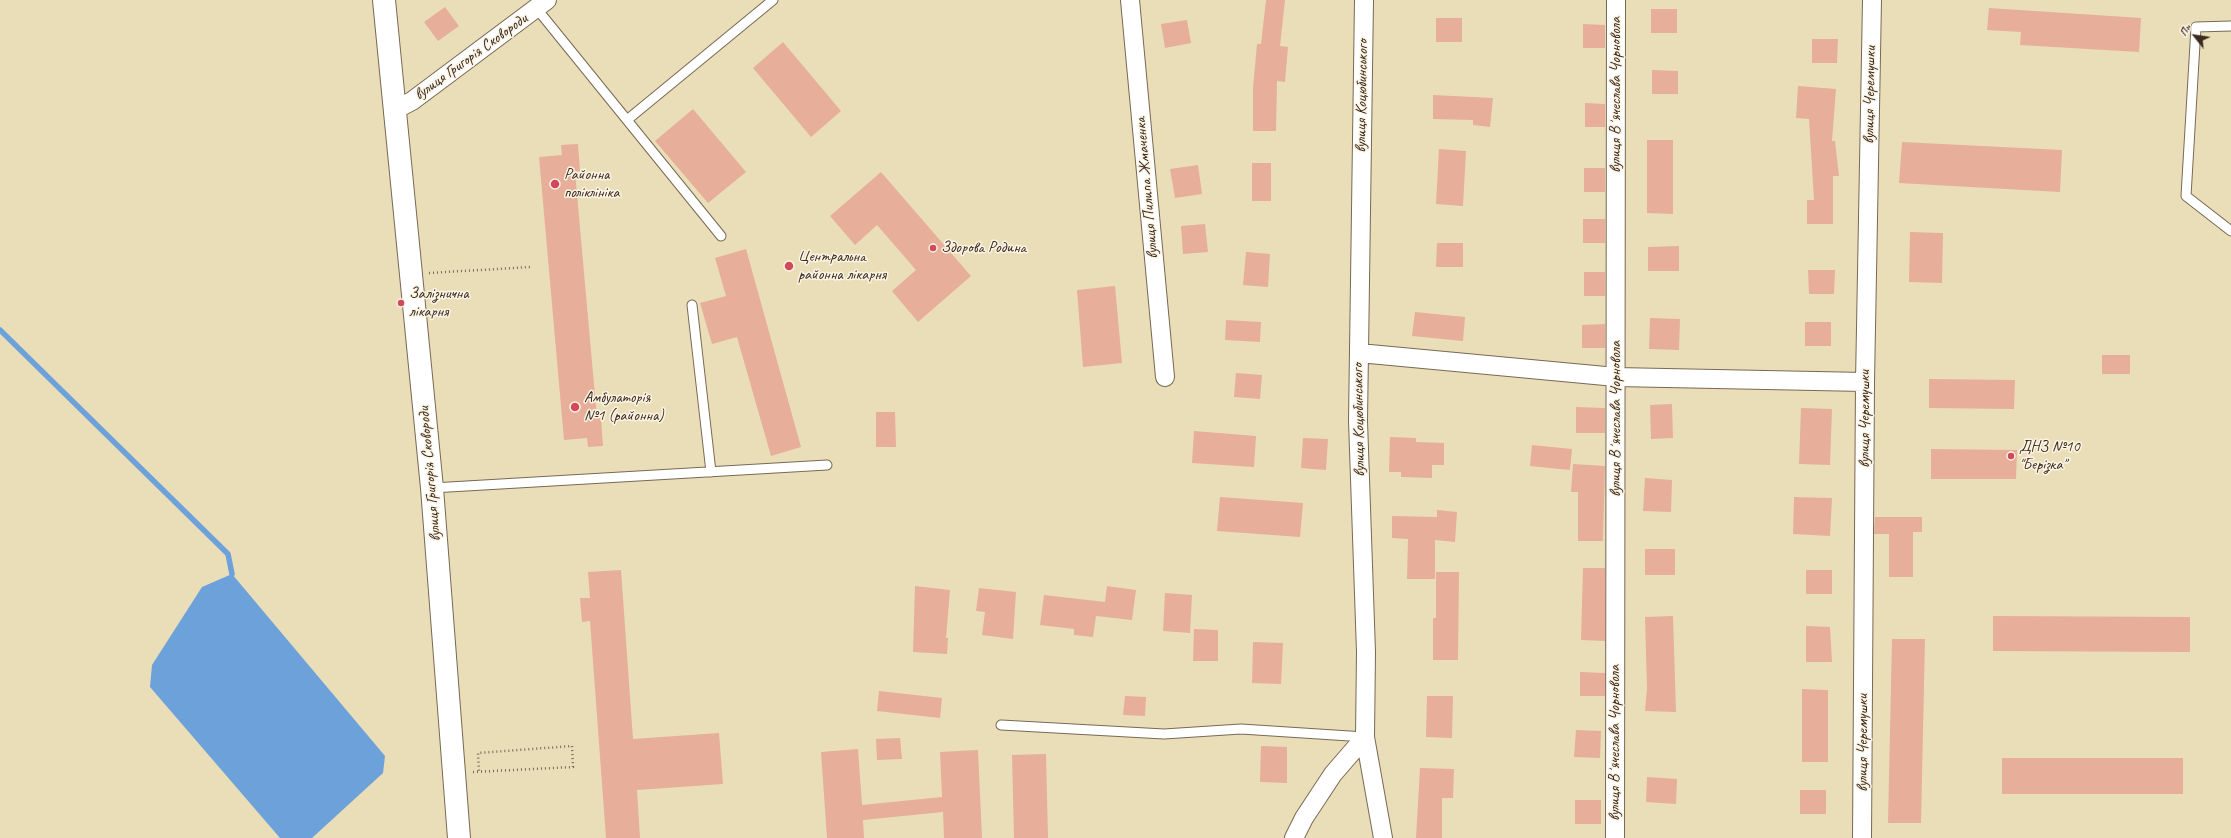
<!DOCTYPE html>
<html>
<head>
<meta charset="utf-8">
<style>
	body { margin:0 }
	#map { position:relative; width:2231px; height:838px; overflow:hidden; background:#eadeb9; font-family:Caveat,sans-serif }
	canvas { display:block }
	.north { position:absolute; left:2175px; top:16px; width:40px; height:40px; -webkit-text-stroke:3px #fcf5e5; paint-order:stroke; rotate:300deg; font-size:11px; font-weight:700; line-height:16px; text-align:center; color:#3b2a1e }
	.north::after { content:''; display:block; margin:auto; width:14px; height:18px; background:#3b2a1e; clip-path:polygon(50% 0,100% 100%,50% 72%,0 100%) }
</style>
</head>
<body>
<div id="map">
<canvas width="2231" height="838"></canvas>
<div class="north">Пн</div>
</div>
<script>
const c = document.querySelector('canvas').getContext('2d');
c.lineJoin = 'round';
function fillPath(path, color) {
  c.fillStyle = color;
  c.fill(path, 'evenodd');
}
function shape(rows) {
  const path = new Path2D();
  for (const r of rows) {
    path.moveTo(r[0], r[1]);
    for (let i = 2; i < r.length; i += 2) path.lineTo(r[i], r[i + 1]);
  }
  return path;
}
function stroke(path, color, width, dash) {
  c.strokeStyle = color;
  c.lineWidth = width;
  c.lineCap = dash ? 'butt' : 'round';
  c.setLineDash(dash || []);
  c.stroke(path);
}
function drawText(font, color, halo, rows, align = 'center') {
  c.font = font + ' Caveat,sans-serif';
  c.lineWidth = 3;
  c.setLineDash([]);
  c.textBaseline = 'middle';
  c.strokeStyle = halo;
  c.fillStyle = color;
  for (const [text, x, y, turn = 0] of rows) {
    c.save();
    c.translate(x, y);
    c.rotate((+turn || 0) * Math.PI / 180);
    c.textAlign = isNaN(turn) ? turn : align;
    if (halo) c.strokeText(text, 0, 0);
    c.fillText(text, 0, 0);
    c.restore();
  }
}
fillPath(shape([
	[232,574,385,756,383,773,312,838,280,838,150,687,152,665,202,587]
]), '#6ca1d9');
stroke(shape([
	[0,330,228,554,232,574]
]), '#6ca1d9', 5.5);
fillPath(shape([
	[1266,0,1285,0,1280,46,1288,47,1285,82,1277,81,1276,131,1253,131,1253,88,1257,44,1261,44],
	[445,7,459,26,438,41,424,22],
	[1989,8,2141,18,2139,52,2020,45,2021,32,1987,30],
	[1651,9,1677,9,1677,33,1651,33],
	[1436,18,1462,18,1462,42,1436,42],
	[1187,20,1191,43,1165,48,1161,24],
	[1583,24,1605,25,1605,48,1583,48],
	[1812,39,1838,39,1837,63,1812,63],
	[783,42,841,111,811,137,753,68],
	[1652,70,1678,71,1678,94,1652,94],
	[1798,86,1836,89,1832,141,1835,141,1839,176,1833,176,1833,224,1807,224,1807,200,1814,200,1809,119,1796,118],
	[1433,95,1493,98,1490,127,1473,125,1473,120,1433,119],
	[1585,103,1605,104,1605,127,1585,127],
	[693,109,746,172,708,203,655,141],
	[1647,140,1673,140,1673,214,1647,213],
	[1902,142,2062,150,2060,192,1899,183],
	[578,144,580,171,575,172,597,418,601,418,603,446,588,447,587,438,564,440,539,157,562,155,561,145],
	[1439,149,1466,151,1463,206,1436,204],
	[1252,163,1271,163,1271,201,1252,201],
	[1198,165,1202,194,1175,198,1170,169],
	[1584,168,1605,168,1605,192,1584,192],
	[881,172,971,276,918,322,892,291,916,270,877,225,855,245,830,216],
	[1583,219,1605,219,1605,243,1583,243],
	[1205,224,1208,252,1183,254,1181,226],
	[1910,232,1943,233,1942,283,1909,282],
	[1437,243,1463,243,1463,267,1436,267],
	[1679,246,1679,271,1648,271,1648,247],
	[746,249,801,447,771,456,737,337,712,344,700,303,726,296,715,258],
	[1246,252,1270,254,1268,287,1243,285],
	[1808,270,1835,270,1834,294,1809,294],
	[1584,272,1605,272,1605,296,1584,296],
	[1115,286,1122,363,1083,367,1077,290],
	[1415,312,1465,317,1463,341,1412,336],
	[1650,318,1680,319,1679,350,1649,349],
	[1226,320,1261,322,1260,342,1225,340],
	[1805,322,1831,322,1831,346,1805,346],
	[1605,324,1605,348,1582,348,1582,325],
	[2102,355,2130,355,2130,374,2102,374],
	[1236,373,1262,375,1260,399,1234,397],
	[1929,379,2015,380,2014,409,1929,408],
	[1672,404,1673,438,1651,439,1650,405],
	[1576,407,1605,408,1605,433,1576,433],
	[1801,408,1832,409,1830,465,1799,464],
	[876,412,895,412,896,447,876,447],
	[1194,431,1256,436,1254,467,1192,463],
	[1390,437,1416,438,1416,442,1444,443,1444,465,1432,465,1432,478,1401,477,1401,472,1389,472],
	[1303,438,1328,439,1326,470,1301,468],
	[1532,445,1572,449,1570,470,1530,466],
	[1931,449,2017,450,2016,479,1931,479],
	[1573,464,1605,466,1603,541,1578,541,1578,492,1571,492],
	[1645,478,1672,480,1671,512,1643,511],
	[1220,497,1303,503,1300,537,1217,531],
	[1794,497,1832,498,1830,536,1793,534],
	[1437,510,1457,512,1455,542,1435,540,1435,579,1407,579,1408,539,1392,538,1392,516,1437,517],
	[1875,517,1922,517,1922,532,1913,532,1913,577,1889,577,1889,534,1874,534],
	[1645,549,1675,549,1675,575,1645,575],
	[1583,568,1605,568,1605,641,1581,640],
	[621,570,633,739,719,733,723,784,637,790,640,838,606,838,590,621,582,622,580,598,590,598,588,572],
	[1806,570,1832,570,1832,594,1806,594],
	[1436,572,1459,572,1458,660,1433,660,1433,618,1436,618],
	[915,586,950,590,946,638,948,638,947,654,913,652],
	[1107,586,1136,590,1132,620,1096,616,1093,637,1074,635,1074,629,1040,625,1044,595,1105,602],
	[979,588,1016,592,1013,639,982,635,985,612,976,611],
	[1165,593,1192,595,1190,633,1163,631],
	[1673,616,1676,712,1645,711,1647,688,1645,617],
	[1993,616,2190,617,2190,652,1993,651],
	[1806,626,1830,627,1832,662,1806,662],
	[1194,629,1218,630,1218,661,1193,661],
	[1892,639,1925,639,1921,823,1888,823],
	[1253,642,1283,643,1281,684,1252,683],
	[1580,672,1605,673,1605,696,1580,696],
	[1802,689,1828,690,1828,762,1802,762],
	[879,691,942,698,940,718,877,711],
	[1125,696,1146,697,1145,716,1123,715],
	[1427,696,1453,696,1452,738,1426,737],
	[1576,730,1601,731,1600,758,1574,757],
	[900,738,902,759,877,760,876,739],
	[1261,746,1287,747,1287,783,1260,782],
	[858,749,862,805,942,797,940,752,978,750,982,838,944,838,943,812,863,820,864,838,827,838,821,752],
	[1046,754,1048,838,1014,838,1012,755],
	[2002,758,2183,758,2183,794,2002,794],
	[1420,768,1454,769,1453,798,1442,798,1442,838,1416,838],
	[1647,777,1677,779,1676,804,1646,802],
	[1800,790,1826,790,1826,814,1800,814],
	[1575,800,1601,800,1601,824,1575,824]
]), '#e7ae99');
const service = shape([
	[537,9,721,236],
	[2231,26,2196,27,2186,196,2231,231],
	[627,120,773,0],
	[692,305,711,472],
	[432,488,827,465],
	[1001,725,1164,734,1241,729,1365,737]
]);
const minor = shape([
	[1130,0,1165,377],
	[1364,0,1358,421,1366,652,1365,737,1383,838],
	[393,111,412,101,547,0],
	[1359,353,1616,377,1865,382],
	[1294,838,1304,818,1333,774,1365,737],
	[1615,838,1616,0],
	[1862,838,1865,382,1872,0]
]);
const tertiary = shape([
	[384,0,432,488,459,838]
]);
stroke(service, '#786954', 11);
stroke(minor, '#786954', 20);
stroke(tertiary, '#786954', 24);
stroke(shape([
	[429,273,531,267],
	[473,772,573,767,572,746,478,753,479,772]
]), '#786954', 2.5, [1, 3]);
stroke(service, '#fff', 9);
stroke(minor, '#fff', 18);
stroke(tertiary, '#fff', 22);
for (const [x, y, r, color] of [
	[555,184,5,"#d1495b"],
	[933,248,4,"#d1495b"],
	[789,266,5,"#d1495b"],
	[401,303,4,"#d1495b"],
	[575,407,5,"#d1495b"],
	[2011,456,4,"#d1495b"]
]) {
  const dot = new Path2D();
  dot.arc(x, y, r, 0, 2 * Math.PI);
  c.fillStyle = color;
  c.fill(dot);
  stroke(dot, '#fcf5e5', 1.5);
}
drawText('16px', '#3b2a1e', '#fcf5e5', [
	["вулиця Григорія Сковороди",471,57,-36],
	["вулиця Вʼячеслава Чорновола",1616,95,-90],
	["вулиця Черемушки",1870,95,-89],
	["вулиця Коцюбинського",1362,96,-89],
	["вулиця Пилипа Жмаченка",1147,188,-95],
	["вулиця Вʼячеслава Чорновола",1616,419,-90],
	["вулиця Черемушки",1865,419,-90],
	["вулиця Коцюбинського",1359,420,-91],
	["вулиця Григорія Сковороди",430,474,-95],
	["вулиця Вʼячеслава Чорновола",1615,743,-90],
	["вулиця Черемушки",1863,743,-90]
]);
drawText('16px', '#3b2a1e', '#fcf5e5', [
	["Районна",564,175],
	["поліклініка",564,193],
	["Здорова Родина",941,248],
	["Центральна",798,257],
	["районна лікарня",798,275],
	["Залізнична",409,294],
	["лікарня",409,312],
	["Амбулаторія",584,398],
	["№1 (районна)",584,416],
	["ДНЗ №10",2019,447],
	["\"Берізка\"",2019,465]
], 'left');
</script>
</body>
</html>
